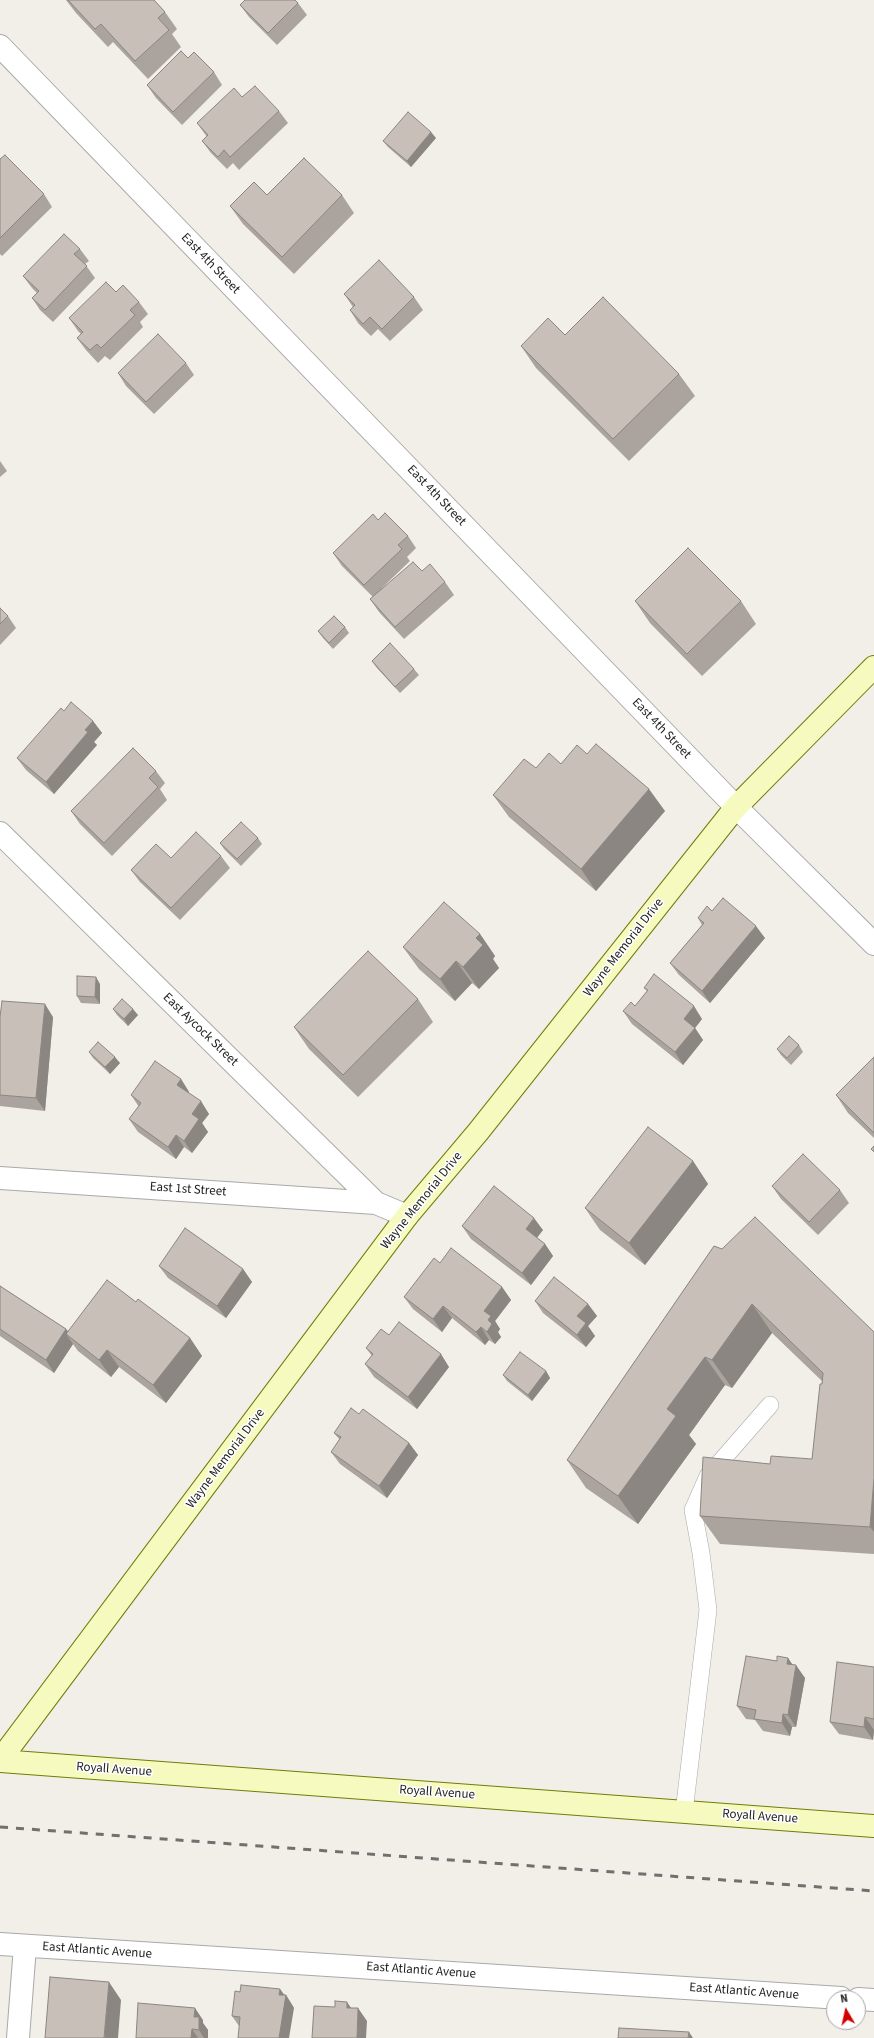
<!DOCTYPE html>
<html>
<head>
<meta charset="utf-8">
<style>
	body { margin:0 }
	#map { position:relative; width:874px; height:2038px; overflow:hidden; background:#f2efe9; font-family:"Source Sans 3",sans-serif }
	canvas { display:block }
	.north { position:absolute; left:826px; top:1990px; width:40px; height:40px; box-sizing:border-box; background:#fff; border:1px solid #a7a7a7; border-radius:50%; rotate:351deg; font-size:11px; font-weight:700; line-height:16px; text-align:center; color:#222 }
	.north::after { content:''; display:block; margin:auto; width:14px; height:18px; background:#d40000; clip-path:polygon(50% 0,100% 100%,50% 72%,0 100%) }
</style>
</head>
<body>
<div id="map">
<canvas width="874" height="2038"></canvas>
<div class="north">N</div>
</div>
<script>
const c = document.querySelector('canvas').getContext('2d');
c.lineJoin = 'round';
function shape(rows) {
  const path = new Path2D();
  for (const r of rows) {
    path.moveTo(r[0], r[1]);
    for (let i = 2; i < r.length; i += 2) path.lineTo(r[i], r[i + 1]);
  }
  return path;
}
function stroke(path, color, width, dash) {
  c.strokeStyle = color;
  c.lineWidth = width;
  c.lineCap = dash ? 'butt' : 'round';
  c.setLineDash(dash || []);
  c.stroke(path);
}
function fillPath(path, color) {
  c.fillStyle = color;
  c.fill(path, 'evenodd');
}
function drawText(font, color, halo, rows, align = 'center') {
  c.font = font + ' "Source Sans 3",sans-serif';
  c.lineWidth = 3;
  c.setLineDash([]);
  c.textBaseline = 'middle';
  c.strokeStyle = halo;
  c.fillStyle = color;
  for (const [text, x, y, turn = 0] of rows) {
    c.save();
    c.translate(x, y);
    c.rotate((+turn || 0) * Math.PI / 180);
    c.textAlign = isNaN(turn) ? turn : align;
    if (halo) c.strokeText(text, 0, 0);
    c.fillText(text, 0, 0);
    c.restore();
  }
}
const lane = shape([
	[684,1812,708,1610,701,1553,693,1510,708,1476,770,1405]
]);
const street = shape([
	[0,46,736,807,874,944],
	[0,833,376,1203,407,1216],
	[0,1178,376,1203],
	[0,1944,841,1998],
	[858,1999,874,2000],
	[18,2038,25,1946]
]);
const secondary = shape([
	[0,1760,407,1216,478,1132,736,807,874,667],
	[0,1761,874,1826]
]);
stroke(lane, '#a9a9a9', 18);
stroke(street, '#a9a9a9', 24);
stroke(secondary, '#707d05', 24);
stroke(lane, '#fff', 17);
stroke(street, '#fff', 22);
stroke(secondary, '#f7fabf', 22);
stroke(shape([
	[0,1827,874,1891]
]), '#707070', 3, [8, 8]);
fillPath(shape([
	[66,0,154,0,165,12,177,29,172,34,181,47,148,79,113,42,108,47,76,13],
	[298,3,307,15,277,45,249,17,240,5],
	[188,58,214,72,222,85,182,125,156,98,147,85],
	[279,111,288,123,239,170,233,163,227,169,211,153,202,141,207,137,197,123],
	[436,138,411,167,388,147,383,141],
	[0,159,44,194,52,207,2,256,0,254],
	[267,195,342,195,354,213,294,274,243,224,230,206],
	[80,249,89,261,85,264,95,278,53,322,40,310,32,298,37,293,32,288,23,276],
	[116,292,139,302,148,314,140,322,143,327,110,360,105,356,98,363,86,350,77,338,81,334,78,331,69,318],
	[344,294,414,297,423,310,390,341,378,329,371,336,358,323,350,310,353,307],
	[565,335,679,374,695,396,629,461,536,368,521,346],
	[186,363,194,375,154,414,126,386,118,373],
	[0,461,7,471,0,477],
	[378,520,408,536,416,548,407,557,410,561,382,588,422,571,445,582,454,595,404,639,379,612,370,599,373,597,342,566,333,553],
	[635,601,741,601,756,624,702,676,650,623],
	[0,608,8,616,16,628,0,645],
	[345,627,349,633,333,649,323,638,318,631],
	[372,661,414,669,419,675,400,693,376,667],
	[64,711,93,721,102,733,94,742,97,745,54,794,26,770,17,758],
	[587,754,665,811,596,891,509,817,493,795,536,768,561,764],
	[156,771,165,783,160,789,167,800,112,856,80,824,71,811],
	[258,838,262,844,241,866,224,849,220,843],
	[221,856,230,868,180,920,140,882,131,870,171,858],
	[712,911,765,938,710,1003,679,975,670,963,702,925,698,918],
	[480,934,495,956,493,959,499,968,479,989,472,983,455,1001,419,969,403,947],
	[100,984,100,1004,81,1003,77,996],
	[644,988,702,1019,695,1028,703,1040,683,1065,632,1024,623,1011,635,1006,647,991],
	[418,999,433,1022,358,1097,309,1049,294,1027],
	[113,1009,138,1015,128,1026,117,1015],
	[0,1017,53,1017,45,1111,0,1106],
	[799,1045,803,1052,791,1065,781,1055,777,1049],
	[89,1052,120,1063,110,1074,93,1058],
	[874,1057,874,1138,848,1113,836,1095],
	[181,1079,189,1092,189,1093,209,1114,202,1123,208,1132,192,1153,184,1147,176,1159,138,1132,129,1119,139,1107,131,1095],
	[693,1161,708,1184,645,1265,600,1230,585,1208],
	[772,1186,840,1190,849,1203,818,1235,781,1199],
	[462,1226,543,1230,537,1238,545,1244,553,1256,531,1285,471,1239],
	[714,1246,874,1332,874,1554,720,1544,700,1516,812,1459,822,1381,772,1333,732,1388,725,1385,689,1435,696,1444,638,1524,586,1488,567,1460],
	[440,1263,502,1287,511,1300,495,1321,500,1329,498,1332,501,1337,495,1344,489,1340,485,1345,452,1318,442,1332,413,1309,404,1297],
	[159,1266,243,1269,252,1282,226,1318,168,1278],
	[0,1286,66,1329,68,1331,136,1302,190,1338,202,1356,166,1403,119,1367,111,1377,78,1351,73,1344,54,1373,0,1336],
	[535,1301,588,1304,597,1316,588,1326,595,1336,586,1347,543,1313],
	[389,1335,449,1367,417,1409,374,1377,365,1364,372,1356,366,1348],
	[546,1371,550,1378,532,1401,507,1381,503,1375],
	[359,1414,409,1443,418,1455,387,1498,340,1464,331,1452,340,1440,334,1433],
	[788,1658,792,1664,805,1678,796,1727,792,1727,790,1736,763,1731,755,1720,746,1719,737,1706,777,1661],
	[874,1667,874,1730,873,1740,839,1734,830,1722],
	[240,1992,286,1995,294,2008,239,2026,232,2016],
	[203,2020,203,2023,208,2030,208,2038,136,2038]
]), '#aba49e');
fillPath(shape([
	[431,132,436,138,411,167,407,161],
	[93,721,102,733,94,742,97,745,54,794,46,782,85,730],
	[649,789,665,811,596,891,581,869],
	[756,926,765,938,710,1003,702,991],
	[480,934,495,956,493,959,499,968,479,989,463,967,476,938],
	[456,961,472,983,455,1001,440,979],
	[96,977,100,984,100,1004,95,997],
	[45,1004,53,1017,45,1111,36,1098],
	[694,1006,702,1019,695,1028,703,1040,683,1065,675,1052,684,1019],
	[133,1009,138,1015,128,1026,124,1019],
	[115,1057,120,1063,110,1074,105,1067],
	[181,1079,189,1092,186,1097,177,1085],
	[201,1101,209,1114,202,1123,208,1132,192,1153,184,1141,192,1114],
	[176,1135,184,1147,176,1159,168,1147],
	[693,1161,708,1184,645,1265,629,1243],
	[534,1218,543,1230,534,1241,526,1229],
	[545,1244,553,1256,531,1285,522,1273],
	[243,1269,252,1282,226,1318,217,1306],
	[502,1287,511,1300,495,1321,500,1329,498,1332,501,1337,495,1344,487,1332,484,1311],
	[588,1304,597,1316,588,1326,595,1336,586,1347,577,1335,577,1316],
	[752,1304,772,1333,732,1388,712,1360],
	[443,1306,452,1318,442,1332,433,1319],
	[481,1327,489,1340,485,1345,476,1332],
	[66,1329,75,1341,66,1334,73,1344,54,1373,46,1360],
	[190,1338,202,1356,166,1403,153,1385],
	[107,1350,119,1367,111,1377,99,1360],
	[441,1354,449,1367,417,1409,408,1397],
	[705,1357,725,1385,689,1435,696,1444,638,1524,618,1496,667,1409],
	[546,1371,550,1378,532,1401,528,1395],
	[409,1443,418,1455,387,1498,379,1486],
	[874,1478,874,1532,870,1527],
	[788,1658,796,1670,796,1665,805,1678,796,1727,788,1715,787,1664],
	[783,1714,792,1727,790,1736,782,1723],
	[865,1717,874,1730,873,1740,864,1727],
	[109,1982,121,2000,118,2038,104,2038],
	[280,1989,286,1997,286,1995,294,2008,289,2038,279,2038,279,1995],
	[347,2002,356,2015,347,2008],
	[195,2008,203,2020,203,2023,208,2030,208,2038,204,2038,199,2030,194,2017],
	[358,2008,367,2021,366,2038,357,2038],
	[192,2029,198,2038,191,2038],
	[689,2032,693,2038,688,2038]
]), '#8b8681');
const building = shape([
	[68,0,154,0,165,12,158,18,169,30,135,61,101,24,95,29,68,0],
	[245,0,295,0,298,3,268,33,240,5,245,0],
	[181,51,188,58,194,52,214,72,173,112,147,85,181,51],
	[255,86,279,111,230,157,224,150,218,157,202,141,208,135,197,123,234,88,242,97,255,86],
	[408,112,431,132,407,161,383,141,408,112],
	[5,155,44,194,0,238,0,159,5,155],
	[304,158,342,195,282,257,230,206,254,182,267,195,304,158],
	[64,234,80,249,74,254,87,266,45,310,32,298,39,291,23,276,64,234],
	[379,260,414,297,382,329,370,317,363,324,350,310,355,305,344,294,379,260],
	[106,282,116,292,123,285,139,302,130,310,135,315,101,348,97,344,90,350,77,338,83,332,69,318,106,282],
	[603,297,679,374,613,439,521,346,548,318,565,335,603,297],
	[158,334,186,363,146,402,118,373,158,334],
	[385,513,408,536,398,545,402,549,364,585,333,553,373,514,378,520,385,513],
	[688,548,741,601,687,654,635,601,688,548],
	[413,562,422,571,430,564,445,582,395,627,370,599,413,562],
	[0,608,8,616,0,624,0,608],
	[334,616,345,627,329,643,318,631,334,616],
	[390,643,414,669,395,687,372,661,390,643],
	[71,702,93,721,85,730,88,732,46,782,17,758,61,708,64,711,71,702],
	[596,744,649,789,581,869,493,795,524,759,536,768,549,753,561,764,577,745,587,754,596,744],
	[133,748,156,771,149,778,158,787,104,843,71,811,133,748],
	[241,822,258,838,237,859,220,843,241,822],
	[196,832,221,856,171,908,131,870,156,844,171,858,196,832],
	[723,898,756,926,702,991,670,963,704,923,698,918,707,906,712,911,723,898],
	[444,902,480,934,476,938,483,945,463,967,456,961,440,979,403,947,444,902],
	[368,951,418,999,343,1075,294,1027,368,951],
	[654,974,694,1006,684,1019,695,1028,675,1052,623,1011,631,1002,635,1006,648,990,644,988,654,974],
	[77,976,96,977,95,997,77,996,77,976],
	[122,999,133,1009,124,1019,113,1009,122,999],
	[2,1001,45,1004,36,1098,0,1095,0,1017,2,1001],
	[789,1036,799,1045,787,1058,777,1049,789,1036],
	[98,1042,115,1057,105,1067,89,1052,98,1042],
	[874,1057,874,1133,836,1095,874,1057],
	[155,1061,181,1079,177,1085,201,1101,192,1114,199,1119,184,1141,176,1135,168,1147,129,1119,141,1103,131,1095,155,1061],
	[648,1127,693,1161,629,1243,585,1208,648,1127],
	[874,1146,874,1152,871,1149,874,1146],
	[803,1154,840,1190,809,1222,772,1186,803,1154],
	[494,1186,534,1218,526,1229,545,1244,522,1273,462,1226,494,1186],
	[755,1217,874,1332,874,1478,870,1527,700,1516,703,1457,770,1464,771,1456,812,1459,820,1384,822,1384,823,1373,752,1304,712,1360,705,1357,667,1409,676,1416,618,1496,567,1460,714,1246,722,1249,755,1217],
	[185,1228,243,1269,217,1306,159,1266,185,1228],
	[451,1248,502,1287,484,1311,491,1316,488,1320,492,1324,487,1332,481,1327,476,1332,443,1306,433,1319,404,1297,434,1258,440,1263,451,1248],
	[554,1277,588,1304,577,1316,586,1323,577,1335,535,1301,554,1277],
	[107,1280,136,1302,138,1299,190,1338,153,1385,107,1350,99,1360,66,1334,107,1280],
	[0,1286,66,1329,46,1360,0,1329,0,1286],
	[399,1322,441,1354,408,1397,365,1364,373,1354,366,1348,381,1329,389,1335,399,1322],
	[520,1352,546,1371,528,1395,503,1375,520,1352],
	[351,1408,359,1414,363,1409,409,1443,379,1486,331,1452,341,1437,334,1433,351,1408],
	[746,1656,777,1661,777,1656,788,1658,787,1664,796,1665,788,1715,783,1714,782,1723,754,1719,756,1710,737,1706,746,1656],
	[837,1662,874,1667,874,1719,865,1717,864,1727,830,1722,837,1662],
	[50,1977,109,1982,104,2038,45,2038,50,1977],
	[241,1985,280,1989,279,1995,286,1995,279,2038,238,2038,240,2017,232,2016,235,1991,240,1992,241,1985],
	[335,2001,347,2002,347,2008,358,2008,357,2038,312,2038,314,2006,335,2007,335,2001],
	[138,2003,195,2008,194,2017,199,2017,199,2030,192,2029,191,2038,136,2038,138,2003],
	[619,2028,689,2032,688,2038,618,2038,619,2028]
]);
fillPath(building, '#c7bfb8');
stroke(building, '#8b8681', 1);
drawText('13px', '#222', '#fff', [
	["East 4th Street",210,264,46],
	["East 4th Street",436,496,46],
	["East 4th Street",661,729,46],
	["Wayne Memorial Drive",624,948,-52],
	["East Aycock Street",200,1030,44],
	["East 1st Street",188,1190,4],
	["Wayne Memorial Drive",422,1201,-51],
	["Wayne Memorial Drive",226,1459,-53],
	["Royall Avenue",114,1770,4],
	["Royall Avenue",437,1793,4],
	["Royall Avenue",760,1817,4],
	["East Atlantic Avenue",97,1951,4],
	["East Atlantic Avenue",421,1971,4],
	["East Atlantic Avenue",744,1992,4]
]);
</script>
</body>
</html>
